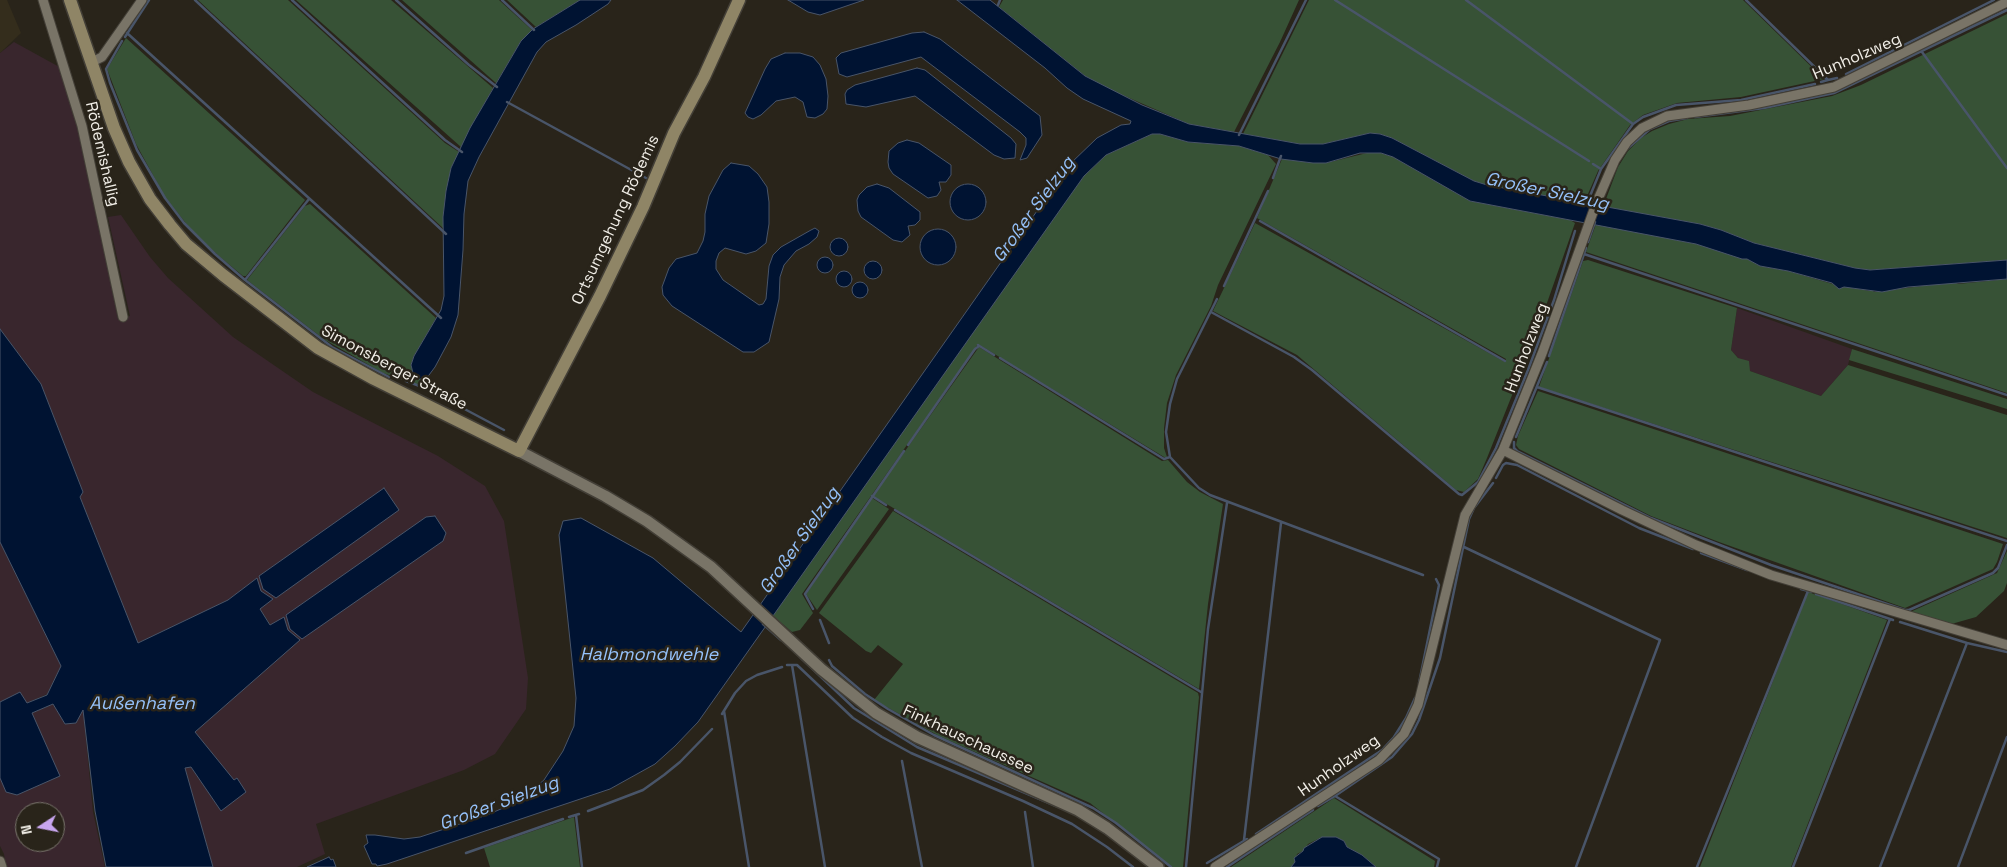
<!DOCTYPE html>
<html>
<head>
<meta charset="utf-8">
<style>
	body { margin:0 }
	#map { position:relative; width:2007px; height:867px; overflow:hidden; background:#29241a; font-family:"Space Grotesk",sans-serif }
	canvas { display:block }
	.north { position:absolute; left:15px; top:802px; width:50px; height:50px; box-sizing:border-box; background:#29241a; border:1px solid #79756c; border-radius:50%; rotate:259deg; font-size:14px; font-weight:700; line-height:20px; text-align:center; color:#f2efe8 }
	.north::after { content:''; display:block; margin:auto; width:18px; height:22px; background:#c8a6ef; clip-path:polygon(50% 0,100% 100%,50% 72%,0 100%) }
</style>
</head>
<body>
<div id="map">
<canvas width="2007" height="867"></canvas>
<div class="north">N</div>
</div>
<script>
const c = document.querySelector('canvas').getContext('2d');
c.lineJoin = 'round';
function fillPath(path, color) {
  c.fillStyle = color;
  c.fill(path, 'evenodd');
}
function shape(rows) {
  const path = new Path2D();
  for (const r of rows) {
    if (r.length === 3) {
      path.moveTo(r[0] + r[2], r[1]);
      path.arc(r[0], r[1], r[2], 0, 2 * Math.PI);
      continue;
    }
    path.moveTo(r[0], r[1]);
    for (let i = 2; i < r.length; i += 2) path.lineTo(r[i], r[i + 1]);
  }
  return path;
}
function stroke(path, color, width, dash) {
  c.strokeStyle = color;
  c.lineWidth = width;
  c.lineCap = dash ? 'butt' : 'round';
  c.setLineDash(dash || []);
  c.stroke(path);
}
function drawText(font, color, halo, rows, align = 'center') {
  c.font = font + ' "Space Grotesk",sans-serif';
  c.lineWidth = 5;
  c.setLineDash([]);
  c.textBaseline = 'middle';
  c.strokeStyle = halo;
  c.fillStyle = color;
  for (const [text, x, y, turn = 0] of rows) {
    c.save();
    c.translate(x, y);
    c.rotate((+turn || 0) * Math.PI / 180);
    c.textAlign = isNaN(turn) ? turn : align;
    if (halo) c.strokeText(text, 0, 0);
    c.fillText(text, 0, 0);
    c.restore();
  }
}
fillPath(shape([
	[0,0,7,0,21,33,0,53]
]), '#342d1c');
fillPath(shape([
	[14,42,63,69,80,130,118,319,130,316,108,217,121,215,150,257,168,278,233,337,313,392,438,456,485,486,504,521,528,678,526,709,495,754,464,770,316,824,325,854,297,867,213,867,185,768,191,767,221,811,236,779,234,781,195,732,300,640,288,630,284,617,271,625,260,609,261,591,257,578,228,600,138,643,80,497,83,492,41,384,0,329,0,53],
	[1737,308,1852,349,1848,365,1821,396,1750,371,1731,350],
	[0,542,61,666,47,694,27,703,32,713,53,704,65,724,76,723,83,709,93,812,105,867,6,867,4,854,0,846],
	[25,812,55,812,55,842,25,842]
]), '#39262d');
fillPath(shape([
	[198,0,288,0,445,143,459,152,451,168,443,217,444,229],
	[296,0,391,0,493,88,461,147],
	[402,0,499,0,532,30,521,41,496,83],
	[507,0,580,0,536,27],
	[1003,0,1299,0,1280,42,1234,132,1189,124,1104,87,1085,76,999,7],
	[1309,0,1743,0,1824,79,1741,97,1677,103,1643,115,1630,125,1598,171,1584,203,1487,185,1474,181,1392,138,1380,134,1370,133,1323,144,1300,144,1243,134],
	[2007,14,2007,260,1870,270,1855,268,1754,243,1721,230,1700,224,1603,207,1618,167,1628,151,1641,138,1652,131,1669,124,1688,119,1730,116,1832,96,1861,85],
	[126,38,305,200,246,276,243,276,220,257,192,231,165,197,136,144,107,69],
	[1152,134,1160,134,1188,142,1239,146,1268,155,1276,164,1218,285,1211,306,1176,375,1167,403,1164,428,1164,448,1167,457,1164,457,978,344,802,594,813,613,800,630,792,632,772,615,1068,197,1083,177,1106,155],
	[1371,152,1381,153,1393,157,1470,201,1570,220,1575,223,1534,340,1487,458,1478,479,1464,492,1456,490,1297,355,1213,311,1255,223,1505,362,1506,359,1257,218,1282,159,1313,163,1326,163],
	[310,204,436,318,414,356,411,365,413,373,419,379,426,379,420,386,383,373,325,340,247,280,305,206],
	[1596,224,1696,244,1747,259,1760,266,1788,271,1836,285,1870,291,1872,290,1874,292,1954,282,1958,284,2007,279,2007,393,1586,252],
	[1588,260,1737,308,1731,350,1738,358,1749,361,1750,371,1821,396,1848,365,2007,415,2007,538,1539,387,1583,261],
	[979,347,1162,461,1168,460,1187,482,1200,492,1223,504,1208,604,1199,689,873,496],
	[1852,349,2007,399,2007,409,1849,360],
	[1538,391,2003,544,1997,562,1993,569,1905,608,1719,542,1651,516,1519,449,1516,445,1518,436],
	[872,498,889,509,817,610,806,594],
	[893,511,1198,693,1199,697,1183,867,1172,867,1090,803,939,736,874,700,903,664,878,645,871,653,866,651,819,613],
	[2007,551,2007,583,2004,591,1976,617,1948,625,1908,613,1997,573],
	[1808,592,1887,620,1791,867,1700,867],
	[1334,798,1435,861,1434,867,1376,867,1362,855,1347,847,1344,841,1336,837,1322,837,1308,844,1303,851,1297,854,1295,862,1291,867,1231,867],
	[574,817,580,867,490,867,484,848]
]), '#375236');
const water = shape([
	[580,0,611,0,608,4,576,25,546,42,537,52,479,157,468,181,464,214,463,250,458,315,451,337,435,367,426,379,419,379,413,373,411,365,414,356,441,310,444,296,443,217,446,191,451,168,470,128,521,41,533,29,580,0],
	[788,0,864,0,820,15,808,12,788,0],
	[957,0,990,0,1085,76,1142,105,1189,124,1300,144,1323,144,1370,133,1380,134,1392,138,1474,181,1487,185,1700,224,1721,230,1754,243,1855,268,1870,270,2007,260,2007,279,1908,287,1882,292,1844,287,1839,289,1832,283,1788,271,1760,266,1747,259,1742,259,1696,244,1470,201,1393,157,1381,153,1360,153,1326,163,1313,163,1281,159,1239,146,1188,142,1160,134,1152,134,1106,155,1084,176,698,722,675,746,655,764,610,789,387,864,377,866,376,864,372,864,364,846,368,843,366,835,375,835,404,839,420,837,487,815,517,802,544,780,563,751,574,726,576,698,559,535,563,521,581,518,653,558,741,632,1070,164,1097,138,1121,125,1130,124,1131,121,1083,99,1067,88,1045,68,957,0],
	[924,32,940,39,1040,116,1042,135,1027,158,1020,160,1026,145,1026,138,1020,132,921,57,847,77,839,74,836,58,841,53,912,33,924,32],
	[785,53,800,53,813,57,820,65,826,79,828,96,827,109,823,114,815,118,807,117,803,102,795,97,776,101,761,115,753,119,748,117,745,113,765,69,771,59,785,53],
	[917,68,925,70,1011,138,1016,144,1015,158,1004,159,994,155,915,96,866,107,846,104,845,94,847,90,855,85,917,68],
	[907,140,919,143,951,165,951,175,946,182,939,182,941,190,937,196,928,198,893,174,889,168,888,162,889,151,898,143,907,140],
	[731,163,749,166,758,174,767,187,769,202,769,224,766,243,756,251,746,254,725,248,719,253,716,261,716,269,723,280,759,305,763,304,766,299,769,266,773,255,781,247,811,230,815,228,819,231,817,237,809,244,796,251,784,265,780,277,779,299,769,342,754,352,743,352,672,306,663,295,662,287,669,268,676,259,697,253,703,241,705,232,705,214,709,196,723,170,731,163],
	[877,184,889,188,920,212,920,220,915,225,908,226,910,235,902,242,893,240,861,217,858,211,857,200,859,195,867,187,877,184],
	[968,202,18],
	[938,247,18],
	[839,247,9],
	[825,265,8],
	[873,270,9],
	[844,279,8],
	[860,290,8],
	[0,329,41,384,83,492,80,497,138,643,228,600,257,578,261,591,273,599,260,609,270,625,284,617,288,630,300,640,195,732,234,780,237,778,246,792,221,811,191,767,185,768,213,867,106,867,95,811,83,710,76,723,65,724,53,704,32,713,60,776,17,795,6,792,0,778,0,702,20,692,27,703,47,695,61,666,0,542,0,329],
	[384,488,399,510,276,598,263,589,259,576,384,488],
	[435,516,446,533,443,541,302,639,290,629,286,615,426,517,435,516],
	[1322,837,1336,837,1344,841,1347,847,1362,855,1376,867,1291,867,1295,862,1294,858,1303,851,1304,848,1322,837],
	[329,857,331,860,333,859,336,867,307,867,329,857]
]);
fillPath(water, '#001332');
stroke(water, '#495569', 1);
stroke(shape([
	[195,0,446,234],
	[292,0,445,140,462,152],
	[396,0,469,65,497,87],
	[502,0,534,30],
	[1335,0,1589,161],
	[1466,0,1633,124],
	[1746,0,1828,80,1837,78],
	[998,5,1000,0],
	[127,33,441,318],
	[125,37,149,0],
	[122,41,106,69,110,83,137,150,165,198,184,223,215,254,245,280,332,347,389,377],
	[1922,52,2007,168],
	[1846,74,1994,0],
	[1821,82,1828,80],
	[507,102,646,178],
	[1695,117,1764,108,1834,93,2007,10],
	[1239,135,1306,0],
	[1627,149,1650,129,1669,121,1687,118],
	[1593,164,1601,169],
	[1273,178,1281,156],
	[1588,201,1601,169,1633,124,1643,117,1676,105,1741,100,1815,84],
	[1599,210,1603,199],
	[1260,221,1505,361],
	[1588,242,1595,222],
	[1584,254,2007,395],
	[245,280,309,199],
	[1224,286,1268,191],
	[1217,299,1177,379,1170,404,1166,432,1170,457,1199,488,1210,495,1423,575],
	[1211,312,1294,357,1312,370,1459,494,1462,495,1478,482,1496,448,1528,370,1554,300,1575,231],
	[978,345,994,355],
	[1549,356,1586,248],
	[1000,358,1164,459,1170,457],
	[406,381,425,388,504,430],
	[1537,387,2007,541],
	[1516,437,1547,362],
	[1514,442,1514,448,1517,451,1651,518,1771,565,1905,610,1909,610,1993,573,1998,568,2007,545],
	[908,445,975,349,979,346],
	[1496,478,1503,465,1506,463,1517,465,1639,528,1693,549],
	[872,496,886,505],
	[895,510,1201,692],
	[1464,547,1660,640,1576,867],
	[1701,553,1747,570],
	[1801,589,1812,592],
	[805,594,904,451],
	[805,594,813,609],
	[1816,594,1893,620],
	[820,620,829,643],
	[1900,622,1967,643,2007,652],
	[763,624,781,640],
	[801,658,854,708,917,747,1056,806],
	[829,660,832,666,865,694,888,709,934,735,1093,808,1116,823,1171,867],
	[787,665,797,665,853,718,882,737,911,753,1023,801,1072,824,1107,847,1133,867],
	[792,665,825,867],
	[1419,683,1439,585,1436,579],
	[724,711,749,867],
	[722,714,735,693,746,681,757,675,782,667],
	[902,761,922,867],
	[1335,796,1392,757,1412,734,1419,720,1440,658,1469,519,1474,508,1493,483],
	[1318,806,1335,796,1439,859,1437,867],
	[588,811,643,790,664,775,680,762,712,729],
	[1025,812,1033,867],
	[576,815,582,867],
	[569,817,579,814],
	[1256,834,1382,750,1394,737,1406,718,1415,698],
	[1244,840,1281,523],
	[466,853,563,819],
	[1207,863,1247,839],
	[1186,867,1208,629,1227,503],
	[1227,867,1313,810],
	[1697,867,1808,591],
	[1793,867,1890,619],
	[1880,867,1967,643],
	[1958,867,2007,737]
]), '#495569', 2.5);
const minor = shape([
	[43,0,82,126,123,317],
	[92,62,102,57,142,0],
	[1503,450,1622,510,1696,545,1771,575,2007,645],
	[0,861,2,867],
	[1215,867,1379,760,1404,734,1418,705,1465,515,1503,450,1543,351,1596,204,1615,160,1627,142,1642,128,1667,116,1749,105,1834,87,2007,2]
]);
const tertiary = shape([
	[519,451,605,496,647,521,711,567,821,669,876,713,917,737,1078,810,1107,828,1158,867]
]);
const secondary = shape([
	[70,0,114,128,129,162,150,199,170,225,186,244,223,275,318,348,374,379,519,451,600,296,643,207,674,133,704,77,739,0]
]);
stroke(minor, '#433f37', 11);
stroke(tertiary, '#433f37', 14);
stroke(secondary, '#433f37', 15);
stroke(minor, '#797467', 9);
stroke(tertiary, '#797467', 11);
stroke(secondary, '#8f8566', 12);
drawText('16px', '#f2efe8', '#29241a', [
	["Hunholzweg",1857,57,-23],
	["Rödemishallig",102,154,77],
	["Ortsumgehung Rödemis",616,220,-65],
	["Hunholzweg",1527,348,-69],
	["Simonsberger Straße",394,368,28],
	["Finkhauschaussee",968,740,25],
	["Hunholzweg",1339,766,-35]
]);
drawText('italic 18px', '#95c1f9', '#29241a', [
	["Großer Sielzug",1547,192,12],
	["Großer Sielzug",1034,210,-54],
	["Großer Sielzug",800,541,-55],
	["Halbmondwehle",649,655],
	["Außenhafen",142,704],
	["Großer Sielzug",499,804,-20]
]);
</script>
</body>
</html>
